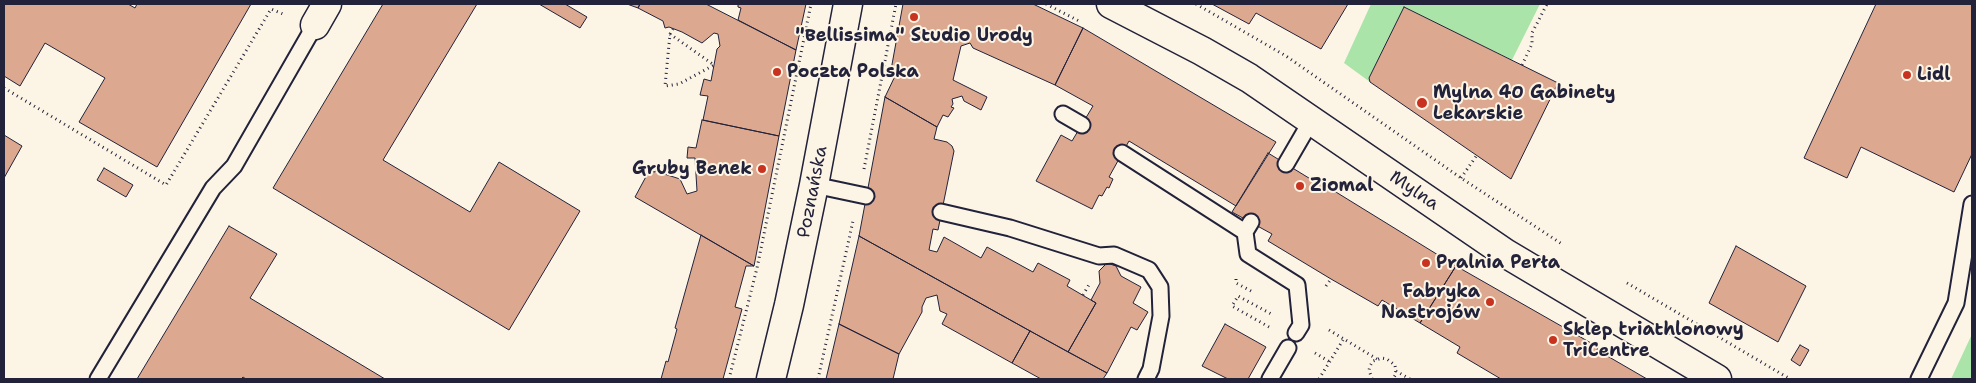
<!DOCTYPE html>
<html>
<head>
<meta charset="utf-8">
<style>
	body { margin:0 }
	#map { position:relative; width:1976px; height:383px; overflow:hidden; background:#fcf5e5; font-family:"Shantell Sans",sans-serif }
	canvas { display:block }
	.frame { position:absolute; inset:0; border:5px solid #22223b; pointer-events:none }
</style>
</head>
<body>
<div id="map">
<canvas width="1976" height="383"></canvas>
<div class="frame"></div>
</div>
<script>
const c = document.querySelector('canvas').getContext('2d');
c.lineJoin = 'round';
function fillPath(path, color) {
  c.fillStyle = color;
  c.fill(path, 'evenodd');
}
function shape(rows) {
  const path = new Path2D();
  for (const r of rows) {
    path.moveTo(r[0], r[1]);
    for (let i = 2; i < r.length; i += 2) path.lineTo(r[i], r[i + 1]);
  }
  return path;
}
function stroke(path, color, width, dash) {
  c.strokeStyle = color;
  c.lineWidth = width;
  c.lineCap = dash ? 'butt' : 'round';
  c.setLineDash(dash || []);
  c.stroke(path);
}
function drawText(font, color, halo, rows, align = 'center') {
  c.font = font + ' "Shantell Sans",sans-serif';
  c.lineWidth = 4;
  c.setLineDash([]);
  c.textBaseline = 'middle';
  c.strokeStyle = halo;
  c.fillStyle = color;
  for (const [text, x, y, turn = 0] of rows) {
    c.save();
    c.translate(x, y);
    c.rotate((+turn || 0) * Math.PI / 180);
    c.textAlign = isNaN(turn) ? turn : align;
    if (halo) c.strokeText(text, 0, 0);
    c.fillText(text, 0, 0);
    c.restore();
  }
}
fillPath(shape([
	[1371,4,1540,4,1512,60,1405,8,1369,78,1370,82,1344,63],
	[1972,334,1972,379,1951,379]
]), '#abe4a9');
const building = shape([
	[4,4,128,4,135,8,137,4,251,4,157,167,79,122,105,78,45,43,20,86,4,76,4,4],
	[383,4,477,4,383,160,470,212,499,162,580,211,509,330,273,188,383,4],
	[539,4,565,4,587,17,580,28,539,4],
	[627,4,640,4,638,8,627,4],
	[640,4,706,4,796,50,779,136,703,120,708,96,700,95,704,79,711,81,717,49,720,46,718,34,714,33,702,43,682,32,669,27,665,28,663,21,638,8,640,4],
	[738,4,806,4,796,50,738,20,741,8,738,7,738,4],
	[903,4,1033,4,1083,28,1055,85,973,48,970,43,961,46,953,80,987,97,981,110,964,101,962,96,952,99,953,104,951,107,954,108,948,117,943,115,937,127,885,97,896,74,891,70,903,4],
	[1212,4,1348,4,1321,49,1256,13,1249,24,1212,4],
	[1876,4,1972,4,1972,154,1954,192,1861,147,1847,178,1804,158,1876,4],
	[1404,7,1558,83,1511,179,1370,82,1369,78,1404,7],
	[1083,28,1276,142,1236,206,1129,141,1109,177,1113,179,1109,188,1107,187,1102,196,1099,195,1092,209,1036,181,1061,135,1072,141,1093,106,1055,85,1083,28],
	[885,97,937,127,934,139,947,142,952,146,954,151,938,230,933,229,929,250,937,252,944,237,981,258,987,247,1033,272,1038,263,1070,280,1067,286,1096,303,1068,352,859,236,885,97],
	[702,120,779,136,754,266,635,197,649,171,655,172,655,171,680,179,687,194,697,191,695,158,687,158,688,147,696,148,702,120],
	[4,135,22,146,4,178,4,135],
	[1268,153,1317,183,1318,181,1456,266,1420,323,1382,300,1378,306,1331,279,1268,241,1272,234,1232,212,1268,153],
	[104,168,133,185,126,197,97,180,104,168],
	[229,226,277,254,250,298,385,379,246,379,243,377,241,379,137,379,229,226],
	[701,235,754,266,746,266,735,307,742,309,723,379,661,379,666,361,668,362,677,329,675,328,701,235],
	[859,236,1030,331,1012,363,942,324,947,314,940,311,937,295,926,298,922,307,922,312,899,354,839,324,859,236],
	[1736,246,1806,286,1778,342,1709,303,1736,246],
	[1107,263,1116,266,1121,276,1141,287,1133,303,1148,312,1137,330,1131,327,1107,373,1068,352,1096,303,1091,300,1100,283,1099,271,1107,263],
	[1456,266,1598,347,1597,350,1647,379,1501,379,1457,353,1460,347,1420,323,1456,266],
	[839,324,899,354,893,379,826,379,839,324],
	[1225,324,1266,347,1248,379,1228,379,1202,366,1225,324],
	[1030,331,1107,373,1103,379,1041,379,1012,363,1030,331],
	[1800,345,1809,350,1800,366,1791,360,1800,345]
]);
fillPath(building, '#dca990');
stroke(building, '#22223b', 1);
const lane = shape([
	[1063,114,1082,125],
	[1122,153,1245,232],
	[1286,164,1311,121],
	[814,185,866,196],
	[941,212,1010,228,1099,256,1114,255,1149,270,1160,287,1161,316,1151,369,1146,379],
	[1251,222,1245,232,1248,254,1297,285,1301,325,1296,333],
	[98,379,213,188,234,166,315,25],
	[1270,379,1288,348],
	[1919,379,1956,303,1972,204]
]);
const street = shape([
	[1111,4,1202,51,1249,78,1505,253,1717,379],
	[315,25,327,4],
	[771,379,789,305,814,185,848,4]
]);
stroke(lane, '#22223b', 19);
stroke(street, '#22223b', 31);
stroke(shape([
	[1046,4,1081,22],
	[1196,4,1286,56,1461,178,1562,244],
	[670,34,714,65,679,84,665,86,670,34],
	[670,34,673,29],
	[1522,65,1532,44,1532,33,1547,4],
	[4,88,166,185,271,9,283,14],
	[864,169,896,4],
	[1461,178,1477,155],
	[1236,279,1236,283,1251,291],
	[1627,283,1790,379],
	[1326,286,1331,279],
	[1083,295,1090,283],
	[1269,327,1232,306,1238,296,1273,315],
	[1329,330,1377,359],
	[1315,353,1330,362],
	[1396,371,1410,379],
	[729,379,757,268,811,4],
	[818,379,853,221],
	[1319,379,1343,340],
	[1372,379,1369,370,1370,366,1373,361,1382,358,1387,359,1395,365,1396,374,1393,379]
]), '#22223b', 3, [1, 4]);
stroke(lane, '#fcf5e5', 15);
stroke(street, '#fcf5e5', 28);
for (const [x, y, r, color] of [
	[914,17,5,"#c8321e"],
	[777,72,5,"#c8321e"],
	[1907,75,5,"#c8321e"],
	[1422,103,6,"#c8321e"],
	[762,169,5,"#c8321e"],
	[1300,186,5,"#c8321e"],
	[1426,263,5,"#c8321e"],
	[1490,302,5,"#c8321e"],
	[1553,340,5,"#c8321e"]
]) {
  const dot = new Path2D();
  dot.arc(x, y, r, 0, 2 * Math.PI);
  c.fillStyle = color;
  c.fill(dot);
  stroke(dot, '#fcf5e5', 2);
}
drawText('bold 18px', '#22223b', '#fcf5e5', [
	["\"Bellissima\" Studio Urody",914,36,"center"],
	["Poczta Polska",787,72],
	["Lidl",1917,75],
	["Mylna 40 Gabinety",1433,93],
	["Lekarskie",1433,114],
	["Gruby Benek",752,169,"right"],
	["Ziomal",1310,186],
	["Pralnia Perła",1436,263],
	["Fabryka",1480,292,"right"],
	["Nastrojów",1480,313,"right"],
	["Sklep triathlonowy",1563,330],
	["TriCentre",1563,351]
], 'left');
drawText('18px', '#22223b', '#fcf5e5', [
	["Mylna",1414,191,34],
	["Poznańska",813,192,-79]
]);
</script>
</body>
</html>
